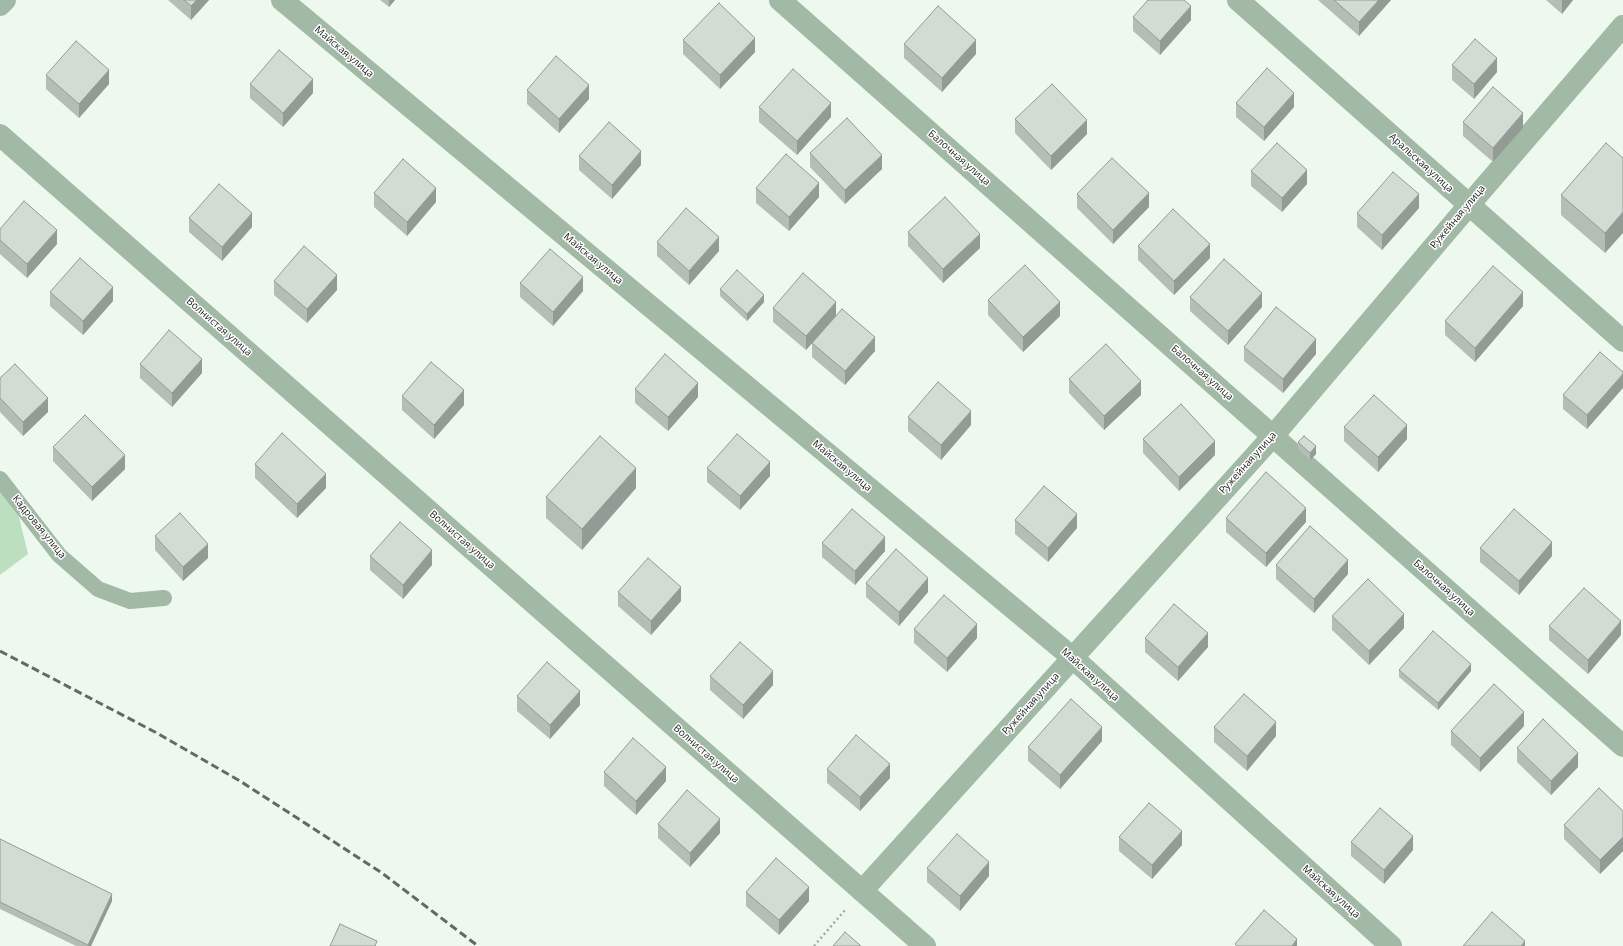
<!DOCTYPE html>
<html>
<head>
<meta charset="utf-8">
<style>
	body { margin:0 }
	canvas { display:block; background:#edf9ee }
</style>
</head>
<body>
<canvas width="1623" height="946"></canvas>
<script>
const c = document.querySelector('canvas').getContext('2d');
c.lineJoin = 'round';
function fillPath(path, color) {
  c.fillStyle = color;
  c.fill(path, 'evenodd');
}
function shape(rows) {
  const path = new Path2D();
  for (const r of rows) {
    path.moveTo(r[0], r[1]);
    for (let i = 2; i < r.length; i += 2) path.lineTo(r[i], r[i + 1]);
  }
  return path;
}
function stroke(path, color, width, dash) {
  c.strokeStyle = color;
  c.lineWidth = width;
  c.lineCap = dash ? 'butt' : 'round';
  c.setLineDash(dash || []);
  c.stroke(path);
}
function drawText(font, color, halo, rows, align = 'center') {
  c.font = font + ' "Open Sans",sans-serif';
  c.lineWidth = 3;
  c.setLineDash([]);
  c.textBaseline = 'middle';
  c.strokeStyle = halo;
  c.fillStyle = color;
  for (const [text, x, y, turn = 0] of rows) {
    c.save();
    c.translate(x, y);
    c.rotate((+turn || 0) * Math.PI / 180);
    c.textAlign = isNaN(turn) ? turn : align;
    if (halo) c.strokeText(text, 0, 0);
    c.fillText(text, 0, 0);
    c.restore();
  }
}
fillPath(shape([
	[0,491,17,509,28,554,0,575]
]), '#bcdfc0');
stroke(shape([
	[814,946,846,909]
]), '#a1aaa2', 2.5, [2, 3]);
stroke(shape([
	[0,479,59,555,98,589,130,601,164,598]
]), '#a2b9a5', 16);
stroke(shape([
	[282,0,1073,658,1391,946],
	[780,0,1623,746],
	[1238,0,1623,341],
	[0,5,5,0],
	[0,135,925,946],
	[862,891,1273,436,1469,205,1623,26]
]), '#a2b9a5', 22);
stroke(shape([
	[0,651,155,732,240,781,382,873,478,946]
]), '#636a64', 3, [8, 4]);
fillPath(shape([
	[168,0,209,0,191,20],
	[380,0,395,0,389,7],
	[1318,0,1391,0,1359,36],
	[1546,0,1573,0,1562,14],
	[1133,17,1191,20,1160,55,1133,31],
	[683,40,755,52,720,89,683,54],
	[904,44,976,54,942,92,904,58],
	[1452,65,1497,72,1474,99,1452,80],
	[46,75,109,84,79,118,46,89],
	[250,84,313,93,283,127,250,98],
	[527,90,589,99,559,133,527,104],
	[1236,103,1294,107,1264,141,1236,117],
	[759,107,831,117,797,155,759,122],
	[1015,119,1087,134,1051,170,1015,133],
	[1463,122,1523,128,1493,162,1463,136],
	[1606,143,1605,253,1561,215,1561,195],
	[810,153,882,169,845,204,810,167],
	[579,156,641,165,612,199,579,170],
	[1251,171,1307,184,1282,212,1251,186],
	[756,188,819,197,789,231,756,203],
	[374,193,436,202,407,236,374,207],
	[1077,194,1149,207,1113,244,1077,208],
	[1419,208,1382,250,1357,227,1357,213],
	[189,218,252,227,222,261,189,232],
	[0,229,57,244,27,278,0,254],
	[908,232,980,248,943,283,908,246],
	[657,242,719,251,689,285,657,256],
	[1138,246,1210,258,1174,295,1138,260],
	[274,281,337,290,307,323,274,295],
	[520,283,583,291,553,326,520,297],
	[720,289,764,302,747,321,720,296],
	[50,292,113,301,83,335,50,306],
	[1190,297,1262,307,1228,345,1190,311],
	[988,300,1060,316,1023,352,988,315],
	[1523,306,1475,362,1445,335,1445,321],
	[773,308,836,316,875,351,845,385,812,357,812,343,806,350,773,322],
	[1244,347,1316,354,1283,393,1244,361],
	[140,364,202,373,172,407,140,378],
	[1623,372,1587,429,1563,409,1563,395],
	[0,378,48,412,23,436,0,412],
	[1069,379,1141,395,1104,430,1069,393],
	[635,389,698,397,668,431,635,403],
	[402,396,464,405,434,439,402,410],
	[908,417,971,425,941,460,908,431],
	[1344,427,1407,439,1378,472,1344,441],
	[1143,439,1215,455,1179,491,1143,453],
	[1298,442,1316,454,1310,460,1298,449],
	[53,447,125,469,92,501,53,461],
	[255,464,326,488,297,518,255,478],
	[707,468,770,476,740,510,707,482],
	[636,488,582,550,546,518,546,497],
	[1226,518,1306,522,1266,567,1226,532],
	[1015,520,1077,528,1048,562,1015,534],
	[155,536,208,558,183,581,155,550],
	[822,543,885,551,855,585,822,557],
	[1480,548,1552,556,1519,595,1480,562],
	[370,556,432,565,403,599,370,570],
	[1276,565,1348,574,1314,613,1276,579],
	[866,583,928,592,899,626,866,597],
	[618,592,681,601,651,635,618,606],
	[1332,616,1404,628,1369,665,1332,630],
	[1549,626,1621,635,1588,674,1549,640],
	[914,629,977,638,947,672,914,643],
	[1145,638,1208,647,1178,681,1145,652],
	[1399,670,1471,671,1438,710,1399,677],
	[710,676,773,685,743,719,710,690],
	[517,696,580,705,550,739,517,711],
	[1524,726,1480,772,1451,745,1451,731],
	[1214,727,1276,736,1247,771,1214,742],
	[1102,741,1060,789,1028,761,1028,747],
	[1517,748,1578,767,1551,795,1517,762],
	[827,769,890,778,860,811,827,783],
	[604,772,666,781,636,815,604,786],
	[1623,811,1623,851,1600,874,1564,839,1564,825],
	[658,824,720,833,690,867,658,838],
	[1119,837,1182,845,1152,879,1119,851],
	[0,839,112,901,91,946,76,946,0,909],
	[1351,842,1413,850,1384,884,1351,856],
	[927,868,989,876,960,911,927,882],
	[746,892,809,901,779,935,746,906]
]), '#b4beb5');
fillPath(shape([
	[197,0,209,0,191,20,191,6],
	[389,0,395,0,389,7],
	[1379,0,1391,0,1359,36,1359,22],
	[1562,0,1573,0,1562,14],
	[1191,6,1191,20,1160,55,1160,41],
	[755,38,755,52,720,89,720,75],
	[976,40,976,54,942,92,942,78],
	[1497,58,1497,72,1474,99,1474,84],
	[109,70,109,84,79,118,79,104],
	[313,79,313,93,283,127,283,113],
	[589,85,589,99,559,133,559,119],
	[1294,93,1294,107,1264,141,1264,127],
	[831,103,831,117,797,155,797,141],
	[1523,113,1523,128,1493,162,1493,148],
	[1087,120,1087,134,1051,170,1051,156],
	[641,151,641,165,612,199,612,185],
	[882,155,882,169,845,204,845,190],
	[1307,170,1307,184,1282,212,1282,198],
	[819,183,819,197,789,231,789,217],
	[436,188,436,202,407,236,407,222],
	[1149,193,1149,207,1113,244,1113,230],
	[1419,194,1419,208,1382,250,1382,235],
	[1623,212,1623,233,1605,253,1605,233],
	[252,213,252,227,222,261,222,247],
	[57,230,57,244,27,278,27,264],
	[980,234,980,248,943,283,943,269],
	[719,237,719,251,689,285,689,271],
	[1210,244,1210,258,1174,295,1174,281],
	[337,275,337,290,307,323,307,309],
	[583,277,583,291,553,326,553,312],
	[113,287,113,301,83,335,83,321],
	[1523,292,1523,306,1475,362,1475,348],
	[1262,293,1262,307,1228,345,1228,331],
	[764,295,764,302,747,321,747,314],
	[836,302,836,316,806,350,806,336],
	[1060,302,1060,316,1023,352,1023,337],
	[875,337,875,351,845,385,845,371],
	[1316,339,1316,354,1283,393,1283,379],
	[202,359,202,373,172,407,172,393],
	[1623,374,1623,388,1587,429,1587,415],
	[1141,381,1141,395,1104,430,1104,416],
	[698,383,698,397,668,431,668,417],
	[464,390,464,405,434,439,434,425],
	[48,398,48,412,23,436,23,422],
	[971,411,971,425,941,460,941,445],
	[1407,425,1407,439,1378,472,1378,457],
	[1215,441,1215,455,1179,491,1179,477],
	[1316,446,1316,454,1310,460,1310,453],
	[125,455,125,469,92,501,92,487],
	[770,462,770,476,740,510,740,496],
	[636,468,636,488,582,550,582,529],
	[326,474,326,488,297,518,297,504],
	[1306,508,1306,522,1266,567,1266,553],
	[1077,514,1077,528,1048,562,1048,548],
	[885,537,885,551,855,585,855,571],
	[1552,542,1552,556,1519,595,1519,581],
	[208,544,208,558,183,581,183,567],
	[432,550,432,565,403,599,403,585],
	[1348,560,1348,574,1314,613,1314,599],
	[928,578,928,592,899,626,899,612],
	[681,587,681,601,651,635,651,621],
	[1404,614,1404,628,1369,665,1369,651],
	[1621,621,1621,635,1588,674,1588,660],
	[977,624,977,638,947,672,947,658],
	[1208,633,1208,647,1178,681,1178,667],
	[1471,664,1471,671,1438,710,1438,703],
	[773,671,773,685,743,719,743,705],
	[580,691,580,705,550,739,550,725],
	[1524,712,1524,726,1480,772,1480,758],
	[1276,722,1276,736,1247,771,1247,756],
	[1102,727,1102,741,1060,789,1060,775],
	[1578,753,1578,767,1551,795,1551,781],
	[890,764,890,778,860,811,860,797],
	[666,767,666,781,636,815,636,801],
	[720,819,720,833,690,867,690,853],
	[1182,831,1182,845,1152,879,1152,865],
	[1413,836,1413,850,1384,884,1384,870],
	[1623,837,1623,851,1600,874,1600,860],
	[989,862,989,876,960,911,960,896],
	[809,887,809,901,779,935,779,920],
	[112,894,112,901,91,946,88,946,88,945],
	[1297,939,1297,946,1292,946],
	[1525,941,1525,946,1521,946]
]), '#929b94');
const building = shape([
	[184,0,197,0,191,6,184,0],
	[1148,0,1184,0,1191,6,1160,41,1133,17,1148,0],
	[1334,0,1379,0,1359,22,1334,0],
	[719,3,755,38,720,75,683,40,719,3],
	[938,6,976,40,942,78,904,44,938,6],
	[1475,39,1497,58,1474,84,1452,65,1475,39],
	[76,41,109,70,79,104,46,75,76,41],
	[279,50,313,79,283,113,250,84,279,50],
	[556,56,589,85,559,119,527,90,556,56],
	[1267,68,1294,93,1264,127,1236,103,1267,68],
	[793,69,831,103,797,141,759,107,793,69],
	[1052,84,1087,120,1051,156,1015,119,1052,84],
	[1493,87,1523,113,1493,148,1463,122,1493,87],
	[847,118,882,155,845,190,810,153,847,118],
	[609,122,641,151,612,185,579,156,609,122],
	[1277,143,1307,170,1282,198,1251,171,1277,143],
	[1606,143,1623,158,1623,212,1605,233,1561,195,1606,143],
	[786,154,819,183,789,217,756,188,786,154],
	[1112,158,1149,193,1113,230,1077,194,1112,158],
	[403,159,436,188,407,222,374,193,403,159],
	[1393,172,1419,194,1382,235,1357,213,1393,172],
	[219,184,252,213,222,247,189,218,219,184],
	[945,197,980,234,943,269,908,232,945,197],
	[24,201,57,230,27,264,0,240,0,229,24,201],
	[686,208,719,237,689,271,657,242,686,208],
	[1173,209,1210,244,1174,281,1138,246,1173,209],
	[304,246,337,275,307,309,274,281,304,246],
	[550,249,583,277,553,312,520,283,550,249],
	[80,258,113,287,83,321,50,292,80,258],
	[1224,259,1262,293,1228,331,1190,297,1224,259],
	[1025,265,1060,302,1023,337,988,300,1025,265],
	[1493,266,1523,292,1475,348,1445,321,1493,266],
	[737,270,764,295,747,314,720,289,737,270],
	[803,273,836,302,806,336,773,308,803,273],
	[1276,307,1316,339,1283,379,1244,347,1276,307],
	[842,309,875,337,845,371,812,343,842,309],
	[169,330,202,359,172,393,140,364,169,330],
	[1106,344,1141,381,1104,416,1069,379,1106,344],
	[1600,352,1623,372,1623,374,1587,415,1563,395,1600,352],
	[665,354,698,383,668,417,635,389,665,354],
	[431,362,464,390,434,425,402,396,431,362],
	[15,364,48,398,23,422,0,398,0,378,15,364],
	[938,382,971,411,941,445,908,417,938,382],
	[1374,395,1407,425,1378,457,1344,427,1374,395],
	[1181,404,1215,441,1179,477,1143,439,1181,404],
	[85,415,125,455,92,487,53,447,85,415],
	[282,433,326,474,297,504,255,464,282,433],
	[737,434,770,462,740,496,707,468,737,434],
	[600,436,636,468,582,529,546,497,600,436],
	[1304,436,1316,446,1310,453,1298,442,1304,436],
	[1266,472,1306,508,1266,553,1226,518,1266,472],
	[1044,486,1077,514,1048,548,1015,520,1044,486],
	[852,509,885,537,855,571,822,543,852,509],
	[1514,509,1552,542,1519,581,1480,548,1514,509],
	[180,513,208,544,183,567,155,536,180,513],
	[400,522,432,550,403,585,370,556,400,522],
	[1310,526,1348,560,1314,599,1276,565,1310,526],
	[896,549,928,578,899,612,866,583,896,549],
	[648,558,681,587,651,621,618,592,648,558],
	[1368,579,1404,614,1369,651,1332,616,1368,579],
	[1584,588,1621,621,1588,660,1549,626,1584,588],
	[944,595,977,624,947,658,914,629,944,595],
	[1174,604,1208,633,1178,667,1145,638,1174,604],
	[1433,631,1471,664,1438,703,1399,670,1433,631],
	[740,642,773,671,743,705,710,676,740,642],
	[547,662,580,691,550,725,517,696,547,662],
	[1494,684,1524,712,1480,758,1451,731,1494,684],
	[1244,694,1276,722,1247,756,1214,727,1244,694],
	[1071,699,1102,727,1060,775,1028,747,1071,699],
	[1543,719,1578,753,1551,781,1517,748,1543,719],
	[856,735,890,764,860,797,827,769,856,735],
	[633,738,666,767,636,801,604,772,633,738],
	[1599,788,1623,811,1623,837,1600,860,1564,825,1599,788],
	[687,790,720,819,690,853,658,824,687,790],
	[1149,803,1182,831,1152,865,1119,837,1149,803],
	[1380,808,1413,836,1384,870,1351,842,1380,808],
	[957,834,989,862,960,896,927,868,957,834],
	[0,839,112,894,88,945,0,902,0,839],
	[776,858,809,887,779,920,746,892,776,858],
	[1264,910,1297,939,1292,946,1237,946,1235,944,1264,910],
	[1492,912,1525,941,1521,946,1463,946,1492,912],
	[340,924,377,941,375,946,330,946,340,924],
	[845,932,861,946,833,946,845,932]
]);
fillPath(building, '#d1ddd3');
stroke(building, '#929b94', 1);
drawText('10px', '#181c19', '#fff', [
	["Майская улица",344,52,40],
	["Балочная улица",959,158,41],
	["Аральская улица",1421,163,42],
	["Ружейная улица",1458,217,-50],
	["Майская улица",593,259,40],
	["Волнистая улица",219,327,41],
	["Балочная улица",1202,373,41],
	["Ружейная улица",1248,463,-48],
	["Майская улица",842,466,40],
	["Кадровая улица",39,527,51],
	["Волнистая улица",462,540,41],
	["Балочная улица",1444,588,42],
	["Майская улица",1090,675,42],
	["Ружейная улица",1031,704,-48],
	["Волнистая улица",706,754,41],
	["Майская улица",1331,892,42]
]);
</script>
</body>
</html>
